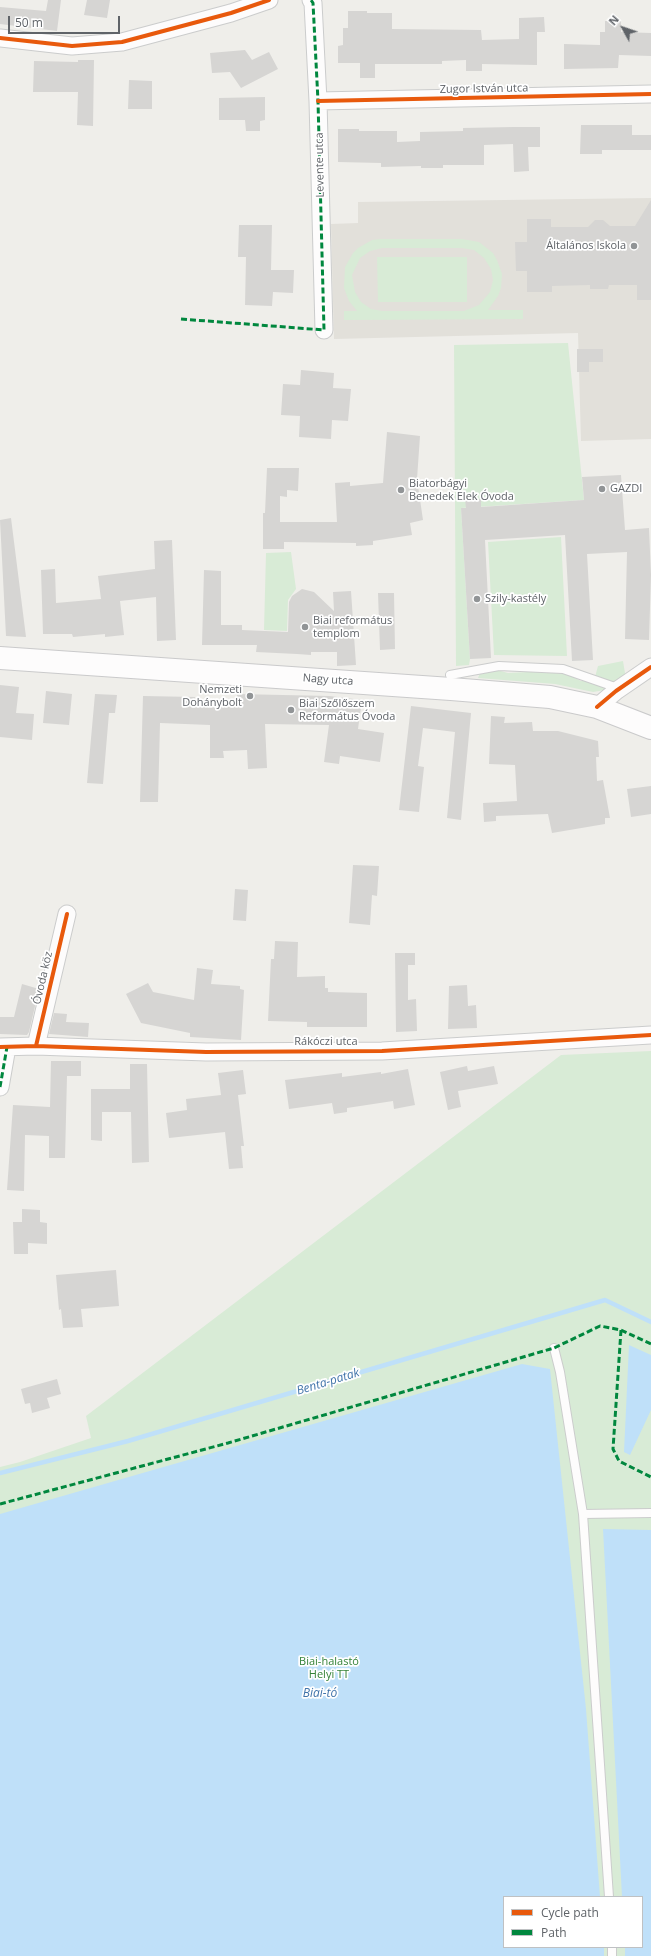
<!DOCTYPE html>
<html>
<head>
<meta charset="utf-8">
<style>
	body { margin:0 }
	#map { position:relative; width:651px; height:1956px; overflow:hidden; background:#efeeea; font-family:"Open Sans",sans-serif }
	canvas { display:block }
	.legend { position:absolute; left:503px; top:1896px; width:140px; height:52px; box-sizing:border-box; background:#fff; border:1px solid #bfc1c3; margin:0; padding:5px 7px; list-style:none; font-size:12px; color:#5f6368 }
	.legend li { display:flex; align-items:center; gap:8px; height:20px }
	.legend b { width:20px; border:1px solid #bfc1c3 }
	.north { position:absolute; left:603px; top:8px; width:40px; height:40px; -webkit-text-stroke:3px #fff; paint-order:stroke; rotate:310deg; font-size:11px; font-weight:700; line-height:16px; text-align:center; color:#5f6368 }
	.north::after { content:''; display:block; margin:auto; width:14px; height:18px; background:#5f6368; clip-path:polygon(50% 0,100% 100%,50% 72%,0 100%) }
	.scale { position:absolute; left:8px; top:16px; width:112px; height:18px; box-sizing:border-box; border:2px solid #5f6368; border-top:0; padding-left:5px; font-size:12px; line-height:14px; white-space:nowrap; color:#5f6368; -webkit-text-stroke:3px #fff; paint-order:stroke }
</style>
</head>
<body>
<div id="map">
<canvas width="651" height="1956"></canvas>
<ul class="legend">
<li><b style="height:5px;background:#e8590c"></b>Cycle path</li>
<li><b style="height:5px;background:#00873e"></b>Path</li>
</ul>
<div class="north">N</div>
<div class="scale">50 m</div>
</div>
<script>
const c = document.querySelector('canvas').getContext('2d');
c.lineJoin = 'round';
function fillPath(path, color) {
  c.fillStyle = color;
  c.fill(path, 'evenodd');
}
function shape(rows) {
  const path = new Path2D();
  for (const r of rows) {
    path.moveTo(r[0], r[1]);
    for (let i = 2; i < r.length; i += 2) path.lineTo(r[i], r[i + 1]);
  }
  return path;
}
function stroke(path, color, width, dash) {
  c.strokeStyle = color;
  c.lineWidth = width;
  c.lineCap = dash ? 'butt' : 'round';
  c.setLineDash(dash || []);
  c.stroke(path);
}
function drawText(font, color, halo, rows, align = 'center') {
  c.font = font + ' "Open Sans",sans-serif';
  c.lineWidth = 3.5;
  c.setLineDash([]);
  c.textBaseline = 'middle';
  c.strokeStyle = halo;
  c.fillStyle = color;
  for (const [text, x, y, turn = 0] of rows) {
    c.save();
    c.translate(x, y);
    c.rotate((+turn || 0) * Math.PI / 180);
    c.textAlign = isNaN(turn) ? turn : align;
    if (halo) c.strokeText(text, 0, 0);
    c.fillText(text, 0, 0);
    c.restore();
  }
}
fillPath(shape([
	[651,198,651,439,581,441,578,333,334,339,331,224,358,223,358,202]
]), '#e2e0da');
fillPath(shape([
	[380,239,462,239,479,242,493,253,497,260,502,274,501,288,498,296,488,310,523,310,523,319,344,320,344,311,357,311,349,301,344,288,345,267,353,253,358,248,372,240],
	[382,248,462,248,474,250,484,258,491,269,493,280,490,292,479,305,464,311,382,311,371,309,361,302,355,292,352,275,360,258,370,251],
	[377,257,467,257,467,302,378,302],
	[568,343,584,500,461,508,470,659,469,665,456,666,454,345],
	[561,537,567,656,494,655,488,542],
	[291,552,296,589,288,600,287,631,264,630,266,553],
	[623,661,626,679,611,689,593,692,555,684,478,678,480,673,490,668,508,673,546,671,567,674,581,681,590,681,595,677,598,666],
	[651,1051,651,1956,0,1956,0,1467,20,1462,91,1438,86,1416,561,1055],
	[504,1897,642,1897,642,1947,504,1947]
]), '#d8ebd6');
fillPath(shape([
	[629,1345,651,1355,651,1410,630,1455,624,1452],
	[522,1364,550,1369,586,1709,600,1897,504,1897,504,1947,604,1947,604,1956,0,1956,0,1514],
	[603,1529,651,1530,651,1956,625,1956,625,1947,642,1947,642,1897,622,1897]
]), '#bfe0f9');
stroke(shape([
	[0,1473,128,1441,605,1300,651,1322]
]), '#bfe0f9', 4.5);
fillPath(shape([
	[48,0,61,0,57,31,0,24,0,7,46,11],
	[87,0,110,0,107,18,84,15],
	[348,11,367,11,367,13,392,13,392,29,481,30,482,40,519,39,519,18,544,17,545,32,537,32,537,65,482,64,482,71,466,71,466,60,442,61,442,64,375,64,375,78,360,78,360,63,338,63,338,46,343,45,343,28,348,28],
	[605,21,621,21,621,32,651,33,651,56,619,55,618,68,564,69,564,44,600,45,600,32,605,32],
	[245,50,252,60,269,52,278,69,241,88,230,72,212,73,210,53],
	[78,60,94,60,93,126,77,125,78,92,33,92,34,61,78,62],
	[129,80,152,81,152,109,128,109],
	[265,97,265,120,260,121,260,131,246,131,245,120,219,120,219,98],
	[581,125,632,125,632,135,651,135,651,150,602,150,602,154,580,154],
	[513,127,540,127,540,147,528,147,529,171,514,172,513,144,484,145,484,165,443,165,443,168,421,168,421,166,381,167,381,163,338,162,338,129,359,129,359,131,397,131,397,142,420,141,420,132,463,131,463,128],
	[651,200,651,300,637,300,637,285,609,285,608,289,590,289,590,285,552,286,552,292,527,292,527,271,516,271,515,242,527,242,527,219,551,219,551,227,588,227,595,220,603,220,610,226,635,226],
	[239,225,272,225,271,270,294,270,293,293,273,292,272,306,245,305,246,257,238,257],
	[577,349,603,349,603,362,589,362,589,372,577,372],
	[301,370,334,373,333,388,351,389,348,421,332,420,331,439,299,437,300,416,281,415,283,384,300,385],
	[387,432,420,436,417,479,423,520,410,523,412,535,373,541,373,545,356,546,356,543,284,542,284,549,263,549,263,513,265,513,267,468,299,468,298,491,287,490,287,497,280,496,280,522,337,522,335,483,350,482,350,486,383,483],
	[621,475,625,530,649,528,651,575,649,640,625,639,627,552,587,554,593,660,572,661,565,535,485,540,491,658,470,659,461,508,466,508,465,499,481,499,481,507,584,500,582,477],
	[11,518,26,637,6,636,0,520],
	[172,540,176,640,157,641,156,597,120,601,124,635,105,637,105,634,73,637,72,634,43,634,41,570,55,569,56,603,101,599,98,576,155,569,154,541],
	[204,570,221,571,221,625,242,625,242,630,288,632,289,602,292,596,302,589,314,592,334,611,333,592,351,591,356,665,337,666,337,652,311,652,311,655,297,654,256,652,257,645,202,645],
	[378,593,394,593,395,649,380,650],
	[0,685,19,687,16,713,34,714,32,740,0,737],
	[46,691,72,694,69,725,43,723],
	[95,694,117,695,115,713,109,713,103,784,87,783],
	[237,694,329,696,362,700,358,729,384,733,380,762,340,756,339,764,324,762,329,725,265,724,267,768,248,769,247,750,223,751,224,758,210,758,210,725,160,723,158,802,140,802,143,696,195,697,195,707,237,706],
	[411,706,471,713,461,820,447,818,455,732,423,728,418,766,424,767,419,812,399,810],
	[491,716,505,717,504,723,532,722,533,731,558,731,598,741,599,757,596,757,597,781,603,780,610,818,605,818,605,824,552,833,548,814,496,816,496,821,484,822,483,803,517,801,515,765,489,764],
	[651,786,651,814,631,817,627,789],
	[353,865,379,866,377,896,372,895,370,925,349,923],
	[235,889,248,890,246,921,233,920],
	[275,941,298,942,297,977,325,976,325,988,328,988,328,992,367,993,367,1027,307,1027,307,1022,268,1021,271,959,274,959],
	[395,953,415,953,415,965,408,965,408,1000,416,999,417,1031,396,1032],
	[197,968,213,970,211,984,240,986,240,989,244,990,241,1040,190,1037,190,1033,141,1023,126,994,148,983,153,992,194,1000],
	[22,984,39,989,29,1032,27,1035,0,1034,0,1017,14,1017],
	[467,985,468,1006,476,1005,477,1028,448,1029,449,986],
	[54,1013,67,1014,66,1022,89,1023,88,1037,49,1034],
	[51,1061,81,1061,81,1076,67,1076,65,1158,49,1158,49,1136,25,1135,24,1191,7,1190,13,1105,50,1107],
	[130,1064,147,1064,149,1162,132,1163,131,1112,102,1112,102,1141,91,1140,91,1089,130,1089],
	[467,1066,468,1071,494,1066,498,1084,458,1091,461,1107,448,1110,440,1072],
	[408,1069,415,1105,394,1109,393,1101,347,1108,347,1112,334,1114,332,1103,289,1109,285,1080,342,1073,342,1077,381,1072,381,1074],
	[243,1070,246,1094,238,1095,244,1146,241,1146,243,1168,229,1169,225,1132,169,1138,166,1113,187,1110,186,1099,221,1095,218,1073],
	[22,1209,40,1210,40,1222,47,1223,47,1244,28,1243,28,1254,14,1254,13,1222,22,1222],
	[116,1270,119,1306,81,1309,83,1327,63,1328,61,1309,59,1310,56,1275],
	[57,1379,61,1394,47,1398,50,1408,32,1413,30,1403,25,1404,21,1389]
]), '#d6d5d3');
const service = shape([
	[450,675,499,666,563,669,612,686,616,691],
	[554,1348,560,1372,583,1514,609,1897],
	[583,1514,651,1513],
	[612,1947,612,1956]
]);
const minor = shape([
	[311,0,313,3,318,101,324,330],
	[0,38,72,46,122,42,231,13,269,0],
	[318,101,651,94],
	[597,707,616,691,651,667],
	[36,1046,67,914],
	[0,1047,36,1046,206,1052,382,1051,651,1035],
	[0,1087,7,1047]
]);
const secondary = shape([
	[0,658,451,689,550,697,597,707,651,728]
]);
stroke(service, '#cbcccc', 10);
stroke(minor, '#cbcccc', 19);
stroke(secondary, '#cacacb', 24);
stroke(service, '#fdfcfc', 8);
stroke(minor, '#fdfcfc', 17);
stroke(secondary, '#fdfcfc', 22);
stroke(shape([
	[181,319,324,330,318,101,313,3,311,0],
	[0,1087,7,1047],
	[621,1330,613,1449,619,1461,651,1477],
	[0,1504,228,1443,554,1348,600,1326,621,1330,651,1344]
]), '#00873e', 3, [6, 3]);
stroke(shape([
	[0,38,72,46,122,42,231,13,269,0],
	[318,101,651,94],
	[597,707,616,691,651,667],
	[36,1046,67,914],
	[0,1047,36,1046,206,1052,382,1051,651,1035]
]), '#e8590c', 4);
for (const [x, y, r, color] of [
	[634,246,4,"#919496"],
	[602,489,4,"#919496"],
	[401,490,4,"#919496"],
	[477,599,4,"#919496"],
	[305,627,4,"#919496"],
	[250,696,4,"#919496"],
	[291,710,4,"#919496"]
]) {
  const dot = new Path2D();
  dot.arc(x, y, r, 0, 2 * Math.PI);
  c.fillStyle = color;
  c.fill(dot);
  stroke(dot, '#fff', 1.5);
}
drawText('11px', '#5f6368', '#fff', [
	["Zugor István utca",484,89,-1],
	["Levente utca",320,165,-91],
	["Nagy utca",328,680,4],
	["Óvoda köz",43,978,-77],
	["Rákóczi utca",326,1042]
]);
drawText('11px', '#5f6368', '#fff', [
	["Általános Iskola",626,246,"right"],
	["Biatorbágyi",409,484],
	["Benedek Elek Óvoda",409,497],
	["GAZDI",610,489],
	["Szily-kastély",485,599],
	["Biai református",313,621],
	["templom",313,634],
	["Nemzeti",242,690,"right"],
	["Dohánybolt",242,703,"right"],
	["Biai Szőlőszem",299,704],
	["Református Óvoda",299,717]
], 'left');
drawText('11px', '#348238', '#fff', [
	["Biai-halastó",329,1662],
	["Helyi TT",329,1675]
]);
drawText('italic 12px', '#4174aa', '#fff', [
	["Benta-patak",328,1382,-17],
	["Biai-tó",320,1694]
]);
</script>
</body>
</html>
